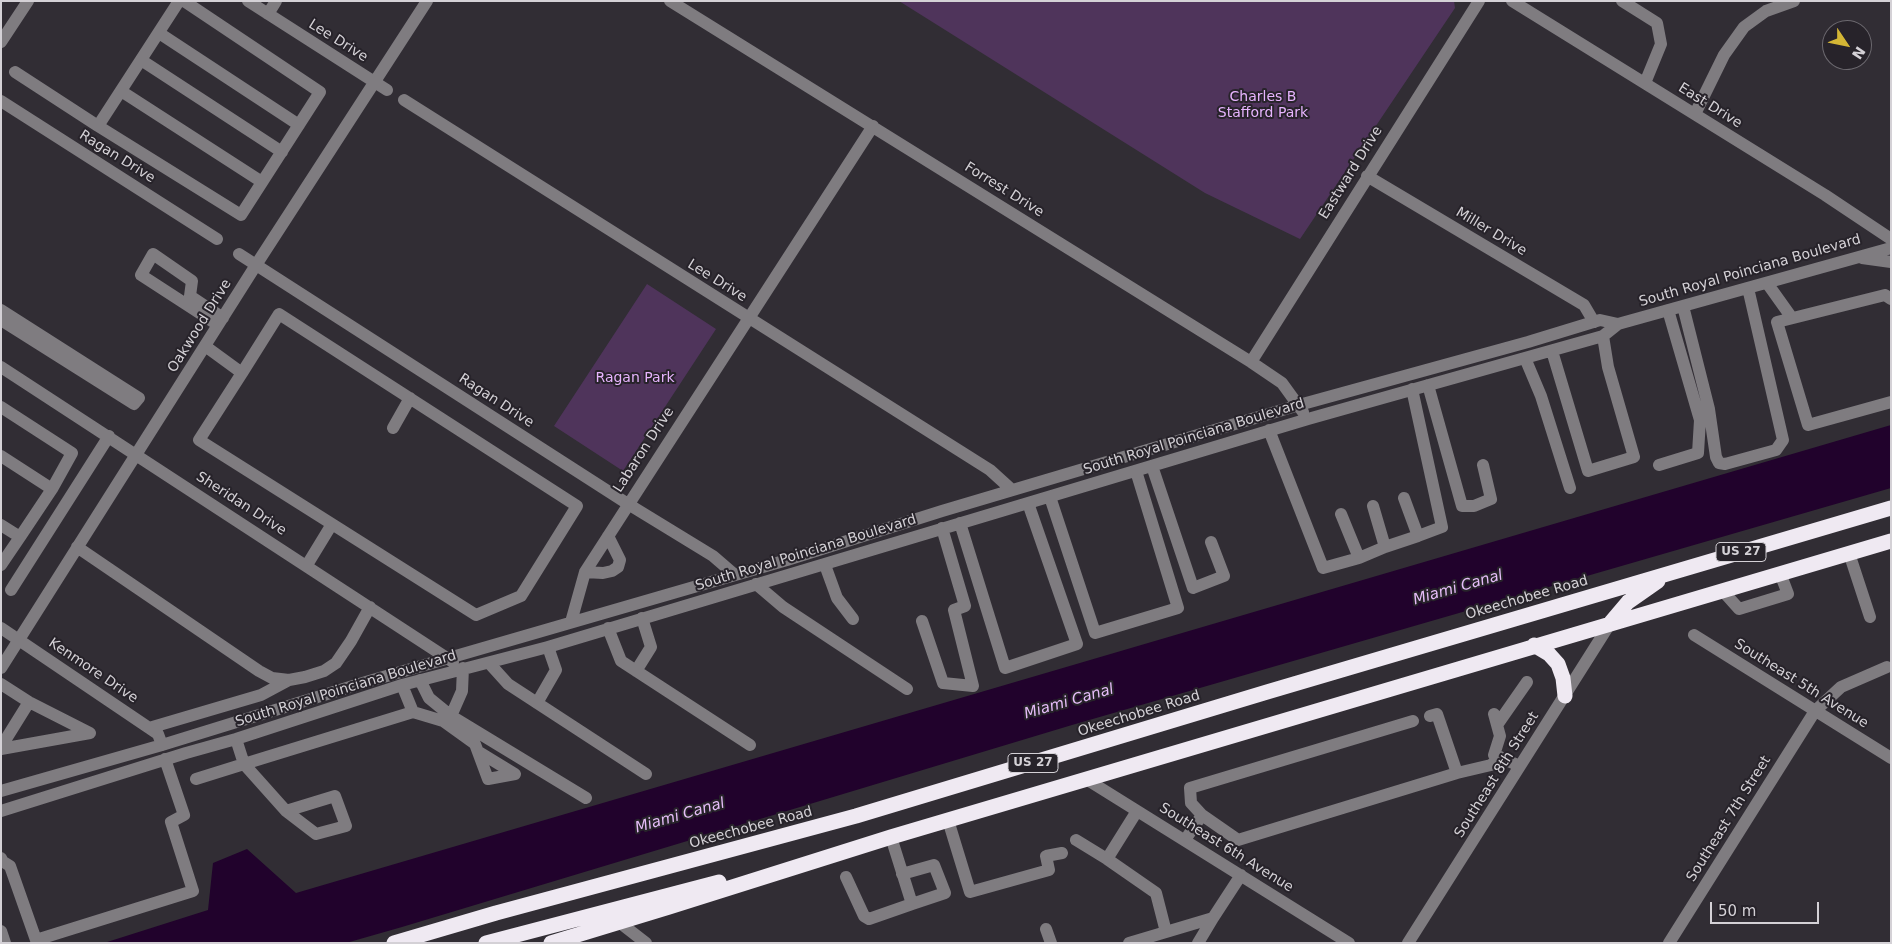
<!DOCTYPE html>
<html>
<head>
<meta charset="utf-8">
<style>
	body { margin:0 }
	#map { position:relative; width:1892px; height:944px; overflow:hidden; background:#312d34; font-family:"DejaVu Sans",sans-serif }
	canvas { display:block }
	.frame { position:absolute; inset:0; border:2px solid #d4d1d6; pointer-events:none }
	.north { position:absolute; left:1822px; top:20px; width:50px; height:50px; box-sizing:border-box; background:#27232a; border:1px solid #6c696f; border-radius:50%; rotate:124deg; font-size:14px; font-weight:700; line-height:20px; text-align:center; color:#d4d1d6 }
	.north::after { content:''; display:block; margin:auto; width:18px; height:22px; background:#d4b635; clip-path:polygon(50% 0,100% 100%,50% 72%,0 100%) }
	.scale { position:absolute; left:1710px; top:902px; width:109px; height:22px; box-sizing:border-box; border:2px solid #d4d1d6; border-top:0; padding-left:6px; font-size:15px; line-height:18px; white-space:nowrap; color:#d4d1d6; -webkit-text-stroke:4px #27232a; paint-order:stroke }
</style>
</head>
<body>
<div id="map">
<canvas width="1892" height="944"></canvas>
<div class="frame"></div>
<div class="north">N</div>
<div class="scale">50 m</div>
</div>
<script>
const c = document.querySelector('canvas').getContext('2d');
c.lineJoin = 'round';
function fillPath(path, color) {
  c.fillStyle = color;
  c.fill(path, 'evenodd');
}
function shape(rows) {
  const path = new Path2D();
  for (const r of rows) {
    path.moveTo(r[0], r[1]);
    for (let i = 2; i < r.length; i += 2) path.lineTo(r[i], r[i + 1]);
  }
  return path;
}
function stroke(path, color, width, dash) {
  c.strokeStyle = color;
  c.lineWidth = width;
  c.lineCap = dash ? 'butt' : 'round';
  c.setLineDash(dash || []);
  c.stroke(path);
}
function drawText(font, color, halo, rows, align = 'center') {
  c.font = font + ' "DejaVu Sans",sans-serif';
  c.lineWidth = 4;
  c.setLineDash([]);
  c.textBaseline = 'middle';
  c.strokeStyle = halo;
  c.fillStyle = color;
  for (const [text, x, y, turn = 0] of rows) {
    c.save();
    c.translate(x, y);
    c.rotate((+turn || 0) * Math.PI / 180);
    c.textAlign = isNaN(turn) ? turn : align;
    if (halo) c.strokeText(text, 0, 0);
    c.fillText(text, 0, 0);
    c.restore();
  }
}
fillPath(shape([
	[899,1,1454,1,1455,8,1300,239,1205,193],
	[647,284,716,329,623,471,554,426]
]), '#4f345b');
fillPath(shape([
	[1891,425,1891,488,1072,725,402,927,346,943,104,943,208,910,213,863,247,849,296,893]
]), '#21022c');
stroke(shape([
	[179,1,98,126,241,215,320,92,184,1],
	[248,1,387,90],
	[670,1,1251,362,1282,383,1303,412],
	[1512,1,1825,195,1891,239],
	[1622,1,1657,23,1661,44,1645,83],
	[268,14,276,1],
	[159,33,299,125],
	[1,42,28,1],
	[141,60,282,152],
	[15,72,98,126],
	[121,91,262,182],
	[404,100,990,470,1012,490],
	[1,101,217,239],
	[1695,114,1724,55,1744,27,1766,11,1794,1],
	[1367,176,1584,305,1594,322],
	[239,254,628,504,713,556,735,575],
	[1862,258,1891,262],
	[1767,283,1792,318],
	[1891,299,1885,295,1777,322,1808,425,1891,402],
	[1683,306,1709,409,1716,457,1719,463,1725,464,1776,450,1783,440,1748,288],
	[1,310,139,398,134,404,1,320],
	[218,325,141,275,153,254,192,281,190,296,223,318],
	[205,346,242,373,199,440,476,615,521,596,577,506,279,314,242,373],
	[1552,351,1588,471,1634,457,1608,367,1603,336],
	[1525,358,1541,396,1570,488],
	[1251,362,1479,1],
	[1,367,453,662],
	[1428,385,1462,506,1474,506,1491,499,1483,465],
	[1412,389,1442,527,1418,536],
	[1,407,72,453,52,489,1,456],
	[393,428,410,398],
	[1269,430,1323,568,1359,558,1341,514],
	[1659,465,1698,453,1700,420,1668,310],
	[1152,466,1193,588,1224,576,1211,542],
	[1050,497,1095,633,1178,608,1136,471],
	[960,523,1005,668,1077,644,1028,503],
	[1,525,20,537,52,489],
	[77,547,259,671,272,678,289,680,305,677,324,671,336,663,351,641,370,607],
	[1385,547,1418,536,1404,498],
	[1849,553,1870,617],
	[1359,558,1385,547,1373,506],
	[1,565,20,537],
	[307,565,332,524],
	[825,565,837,598,853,619],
	[585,572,603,573,612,571,618,567,620,560,608,536],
	[756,584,783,607,907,689],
	[11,590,109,436],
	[1722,590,1739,609,1788,594,1780,573],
	[922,621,943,683,973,686,954,610,965,606,942,528],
	[571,622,585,572,873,126],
	[1,628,158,734,162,745],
	[608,628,621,661,750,745],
	[1694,635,1891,758],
	[489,663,508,684,646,774],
	[1,668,256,265,427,1],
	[636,671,651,647,642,618],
	[420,680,429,698,451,716,586,798],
	[1,684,29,702,90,733,1,749],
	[402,685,413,712],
	[537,703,556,670,548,647],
	[1494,714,1500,736,1494,755,1520,766],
	[451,716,462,691,463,668],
	[1430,716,1437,714,1457,773,1491,765,1500,757],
	[1413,721,1190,788,1191,803,1202,815,1238,840,1457,773],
	[1497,725,1527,682],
	[149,728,261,695,289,680],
	[236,739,244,764,413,712,443,721,475,744,488,779,515,774,479,752],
	[1,747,29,702],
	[196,779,244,764,286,811,316,834,346,826,335,796,286,811],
	[1086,779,1349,943],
	[1,791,162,745,366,682,787,560,942,511,1299,405,1528,342,1600,320,1618,324],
	[1,811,186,753,236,739,402,685,548,647,1308,419,1603,336,1618,324,1891,248],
	[1137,811,1107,859,1156,893,1166,932],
	[948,820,970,892,1049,870,1046,856,1062,853],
	[891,837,912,904,945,893,934,865,902,874],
	[1076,840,1107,859],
	[1185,840,1202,815],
	[1,858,2,861,10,866,36,940,193,891,171,822,184,815,165,759],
	[846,877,864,916,869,919,912,904],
	[619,922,646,943],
	[1046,929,1051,943],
	[1,931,5,943],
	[1129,943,1213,918,1241,875],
	[1198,943,1213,918],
	[1408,943,1611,622],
	[1669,943,1815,711,1841,687,1887,667]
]), '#7f7c80', 12);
stroke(shape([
	[1611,622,1628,602,1658,581],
	[1534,645,1549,654,1558,664,1563,678,1565,696],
	[394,943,496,913,856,816,1267,692,1891,508],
	[486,943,719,882],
	[551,943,669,907,891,837,1891,541]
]), '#efe9f2', 15);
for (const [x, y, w] of [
	[1741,552,50],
	[1033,763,50]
]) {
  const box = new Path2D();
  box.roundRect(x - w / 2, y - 9.5, w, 19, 4);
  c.fillStyle = '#27232a';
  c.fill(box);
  stroke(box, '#d4d1d6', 1);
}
drawText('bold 12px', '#d4d1d6', null, [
	["US 27",1741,552],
	["US 27",1033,763]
]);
drawText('14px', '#d4d1d6', '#27232a', [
	["Lee Drive",338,41,32],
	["East Drive",1710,106,32],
	["Ragan Drive",117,157,32],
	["Eastward Drive",1351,173,-58],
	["Forrest Drive",1004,190,32],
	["Miller Drive",1491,232,31],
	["South Royal Poinciana Boulevard",1750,271,-16],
	["Lee Drive",717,281,32],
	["Oakwood Drive",200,326,-58],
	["Ragan Drive",496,401,33],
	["South Royal Poinciana Boulevard",1194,437,-17],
	["Labaron Drive",644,450,-57],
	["Sheridan Drive",241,504,33],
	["South Royal Poinciana Boulevard",806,553,-17],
	["Okeechobee Road",1527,598,-16],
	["Kenmore Drive",93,671,34],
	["Southeast 5th Avenue",1801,684,32],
	["South Royal Poinciana Boulevard",346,689,-17],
	["Okeechobee Road",1139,714,-17],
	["Southeast 8th Street",1497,775,-58],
	["Southeast 7th Street",1729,819,-58],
	["Okeechobee Road",751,828,-15],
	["Southeast 6th Avenue",1226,848,32]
]);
drawText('14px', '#e7b4fe', '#27232a', [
	["Charles B",1263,97],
	["Stafford Park",1263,113],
	["Ragan Park",635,378]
]);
drawText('italic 15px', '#e6bdf9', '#27232a', [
	["Miami Canal",1458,588,-16],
	["Miami Canal",1069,702,-16],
	["Miami Canal",680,816,-16]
]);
</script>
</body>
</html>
